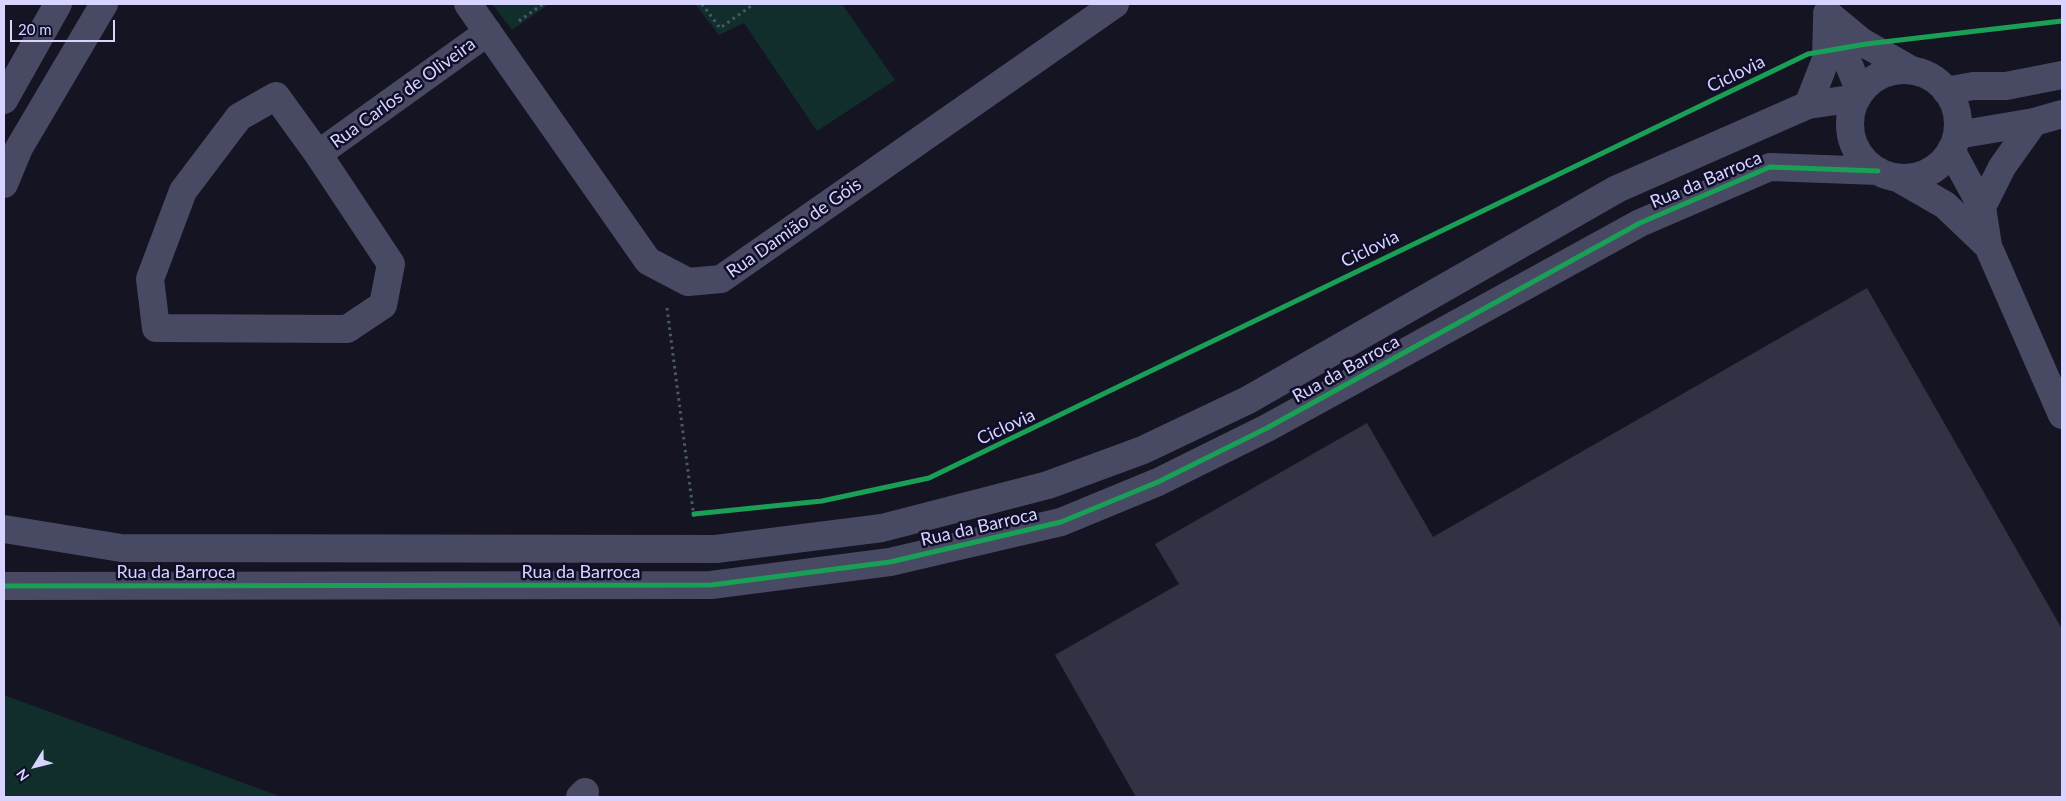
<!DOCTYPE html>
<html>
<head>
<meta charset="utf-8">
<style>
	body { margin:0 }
	#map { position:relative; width:2066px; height:801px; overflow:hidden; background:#151422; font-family:Lato,sans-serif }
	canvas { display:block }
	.frame { position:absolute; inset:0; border:5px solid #d7d5ff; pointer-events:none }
	.north { position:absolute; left:10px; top:741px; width:50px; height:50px; -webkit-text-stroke:4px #100e28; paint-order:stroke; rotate:234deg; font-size:14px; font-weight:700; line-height:20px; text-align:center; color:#d7d5ff }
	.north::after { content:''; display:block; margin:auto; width:18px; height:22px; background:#d7d5ff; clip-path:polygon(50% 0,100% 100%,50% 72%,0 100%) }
	.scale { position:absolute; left:10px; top:20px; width:105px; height:22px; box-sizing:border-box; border:2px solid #d7d5ff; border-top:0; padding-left:6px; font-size:15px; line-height:18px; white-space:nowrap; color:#d7d5ff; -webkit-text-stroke:4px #100e28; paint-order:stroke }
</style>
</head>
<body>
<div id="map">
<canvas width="2066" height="801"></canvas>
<div class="frame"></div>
<div class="north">N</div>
<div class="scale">20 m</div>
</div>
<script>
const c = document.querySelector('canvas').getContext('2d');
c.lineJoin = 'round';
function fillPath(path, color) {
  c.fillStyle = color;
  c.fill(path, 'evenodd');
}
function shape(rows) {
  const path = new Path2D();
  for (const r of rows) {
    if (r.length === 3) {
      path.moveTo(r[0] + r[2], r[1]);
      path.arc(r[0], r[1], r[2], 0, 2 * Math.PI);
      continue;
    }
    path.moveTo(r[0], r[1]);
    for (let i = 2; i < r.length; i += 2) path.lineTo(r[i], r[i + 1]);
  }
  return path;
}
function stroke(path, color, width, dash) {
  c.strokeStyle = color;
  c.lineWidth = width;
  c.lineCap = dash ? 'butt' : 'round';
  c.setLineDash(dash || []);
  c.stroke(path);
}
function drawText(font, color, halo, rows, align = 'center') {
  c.font = font + ' Lato,sans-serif';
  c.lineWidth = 5;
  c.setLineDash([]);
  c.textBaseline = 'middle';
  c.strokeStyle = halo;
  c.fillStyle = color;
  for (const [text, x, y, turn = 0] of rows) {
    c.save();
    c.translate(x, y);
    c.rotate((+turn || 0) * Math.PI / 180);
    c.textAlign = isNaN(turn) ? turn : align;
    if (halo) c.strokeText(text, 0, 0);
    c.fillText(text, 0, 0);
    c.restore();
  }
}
fillPath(shape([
	[492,4,549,4,512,30],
	[695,4,842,4,895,80,817,131,744,23,719,35],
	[4,695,279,796,281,797,4,797]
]), '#112e2d');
fillPath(shape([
	[1867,288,2062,629,2062,797,1136,797,1055,655,1179,584,1155,544,1367,423,1433,537]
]), '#333144');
stroke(shape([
	[702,4,720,28,754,4],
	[519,21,543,4],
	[667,308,694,518]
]), '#495b69', 3, [2.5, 4]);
stroke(shape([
	[468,4,648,261,688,282,721,279,1115,4],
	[1827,13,1862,42,1911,70],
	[1830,18,1860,92],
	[276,96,318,154,391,264,383,305,347,329,156,328,150,279,183,191,239,117,276,96],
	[1808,105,1826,59,1827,19],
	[1951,150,1982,207,1988,246,2062,415],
	[318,154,488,32],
	[1898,178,1945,205,1988,246],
	[1982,207,2002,167,2034,122],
	[580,797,585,792]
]), '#484963', 28);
stroke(shape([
	[1904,124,54],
	[1946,91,1973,86,2006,86,2062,75],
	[4,100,58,4],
	[1957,135,2034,122,2062,114],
	[4,184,19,148,104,4],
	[4,529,121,548,716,549,882,528,1048,485,1143,450,1248,400,1617,189,1808,105,1857,98],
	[4,586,711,585,890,562,1061,522,1158,482,1267,428,1640,223,1770,167,1878,171]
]), '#484963', 28);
stroke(shape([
	[694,514,822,501,929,478,1808,54,1866,44,2062,21],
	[4,586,711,585,890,562,1061,522,1158,482,1267,428,1640,223,1770,167,1878,171]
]), '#1a9f57', 5);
drawText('18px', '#d7d5ff', '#100e28', [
	["Ciclovia",1736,74,-26],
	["Rua Carlos de Oliveira",403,93,-36],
	["Rua da Barroca",1706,180,-23],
	["Rua Damião de Góis",794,228,-35],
	["Ciclovia",1370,249,-26],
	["Rua da Barroca",1346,369,-29],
	["Ciclovia",1006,427,-25],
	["Rua da Barroca",979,527,-13],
	["Rua da Barroca",176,572],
	["Rua da Barroca",581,572]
]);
</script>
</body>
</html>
